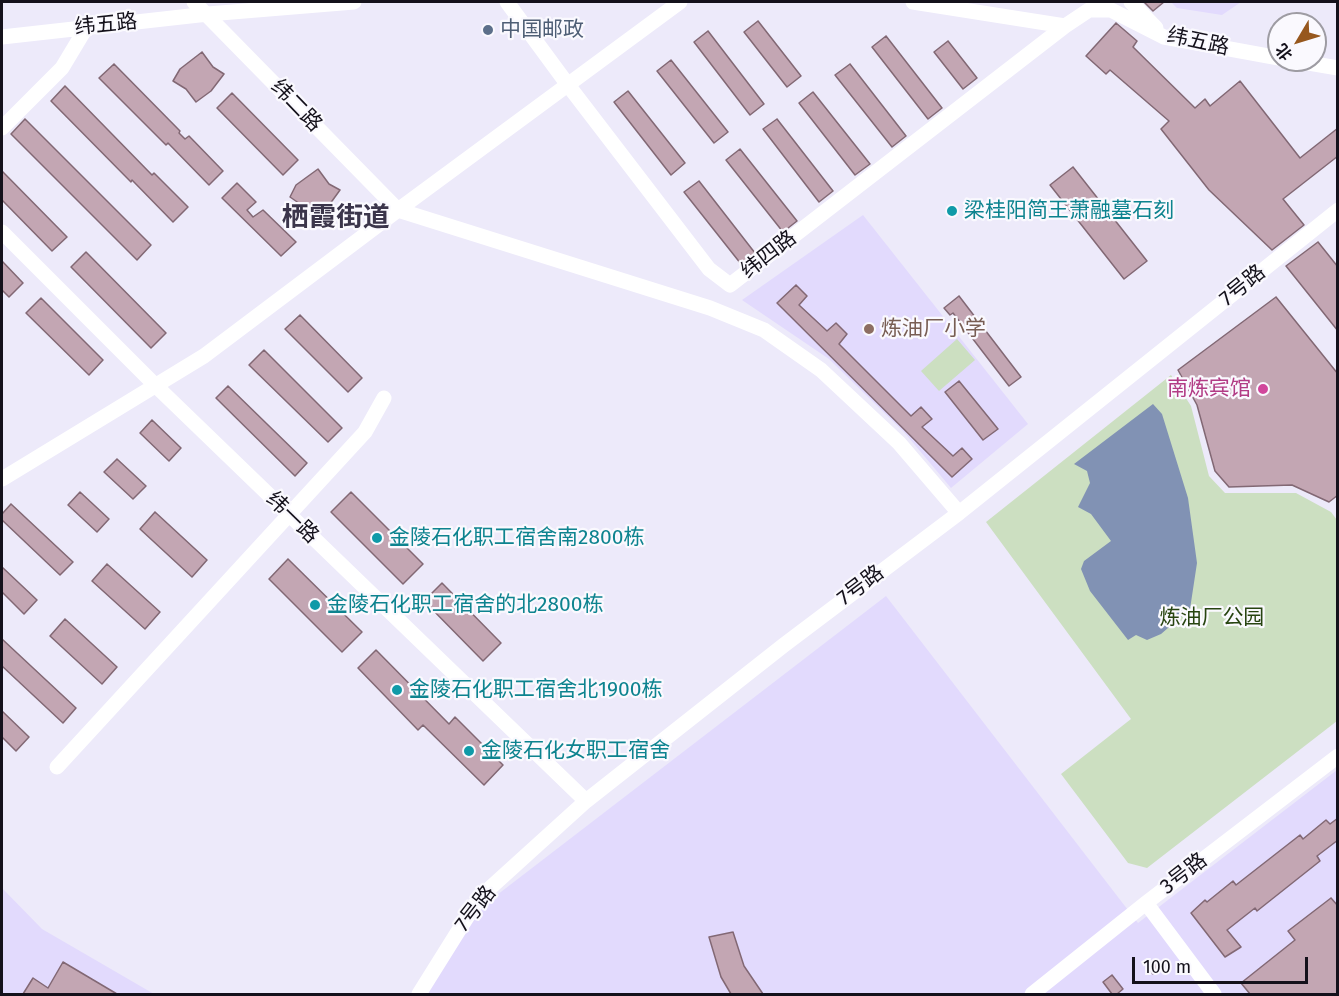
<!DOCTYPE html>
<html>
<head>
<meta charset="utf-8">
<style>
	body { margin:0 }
	#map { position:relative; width:1339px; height:996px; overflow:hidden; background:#edeafa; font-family:"Fira Sans","Noto Sans SC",sans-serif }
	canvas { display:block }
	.frame { position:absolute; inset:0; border:3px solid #14111b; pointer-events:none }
	.north { position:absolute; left:1267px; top:12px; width:60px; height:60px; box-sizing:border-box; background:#faf9fe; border:2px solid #9e9ca3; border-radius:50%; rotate:232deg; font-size:16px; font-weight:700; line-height:24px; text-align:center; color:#14111b }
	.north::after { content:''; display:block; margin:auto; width:21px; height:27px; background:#97581e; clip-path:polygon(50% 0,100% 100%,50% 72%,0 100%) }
	.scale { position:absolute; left:1132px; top:957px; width:176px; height:27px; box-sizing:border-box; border:3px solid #14111b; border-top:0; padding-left:8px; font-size:18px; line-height:21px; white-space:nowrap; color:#14111b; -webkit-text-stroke:4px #faf9fe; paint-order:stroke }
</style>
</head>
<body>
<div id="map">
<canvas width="1339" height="996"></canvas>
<div class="frame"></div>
<div class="north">北</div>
<div class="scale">100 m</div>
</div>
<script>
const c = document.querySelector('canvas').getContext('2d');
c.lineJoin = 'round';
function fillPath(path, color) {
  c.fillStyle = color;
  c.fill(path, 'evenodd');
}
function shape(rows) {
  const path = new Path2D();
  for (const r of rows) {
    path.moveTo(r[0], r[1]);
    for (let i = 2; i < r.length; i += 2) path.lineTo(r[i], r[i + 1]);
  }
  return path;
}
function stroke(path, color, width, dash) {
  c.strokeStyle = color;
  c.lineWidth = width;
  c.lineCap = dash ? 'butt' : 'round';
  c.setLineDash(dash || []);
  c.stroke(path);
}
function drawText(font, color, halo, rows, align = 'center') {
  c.font = font + ' "Fira Sans","Noto Sans SC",sans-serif';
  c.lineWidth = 4.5;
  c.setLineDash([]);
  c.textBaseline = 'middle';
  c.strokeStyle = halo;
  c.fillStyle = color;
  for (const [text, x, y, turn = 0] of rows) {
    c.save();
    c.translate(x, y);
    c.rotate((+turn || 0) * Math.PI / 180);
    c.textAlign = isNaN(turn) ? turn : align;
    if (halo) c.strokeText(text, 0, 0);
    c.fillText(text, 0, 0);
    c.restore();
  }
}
fillPath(shape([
	[1171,2,1241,2,1222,15,1177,8],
	[863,215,1028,424,951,488,904,432,829,359,742,300],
	[886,596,1138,923,1337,770,1337,994,412,994,454,928],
	[2,888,42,929,154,994,2,994]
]), '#e2dafd');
fillPath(shape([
	[957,339,975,360,939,391,921,371],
	[1171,375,1191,406,1209,476,1225,493,1296,493,1331,512,1337,520,1337,721,1147,868,1128,863,1061,774,1131,719,986,522]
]), '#ccdfc1');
fillPath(shape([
	[1153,404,1162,414,1188,498,1197,563,1190,609,1161,634,1147,640,1136,635,1128,640,1090,591,1081,569,1084,561,1111,541,1091,514,1078,507,1090,483,1087,471,1074,464]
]), '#8192b4');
const building = shape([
	[1144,2,1164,2,1153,11,1144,2],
	[758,21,801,76,787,87,744,32,758,21],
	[1116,23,1137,41,1133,47,1195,108,1205,99,1210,106,1240,81,1300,158,1338,128,1338,156,1283,199,1304,225,1272,250,1209,190,1161,129,1169,121,1110,70,1106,74,1086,56,1116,23],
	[708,31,764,104,750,115,694,42,708,31],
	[886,36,942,108,928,119,872,47,886,36],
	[948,41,977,78,963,89,934,52,948,41],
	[202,52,213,67,224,74,211,91,196,102,186,89,173,81,180,69,202,52],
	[671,60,728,132,714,143,657,71,671,60],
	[114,64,180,131,179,133,185,139,189,136,223,171,209,185,168,143,166,145,99,78,114,64],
	[850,64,906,136,892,147,835,75,850,64],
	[65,86,152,175,154,173,188,207,173,222,132,180,131,182,51,101,65,86],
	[628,91,685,163,671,175,614,102,628,91],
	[813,92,870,164,855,175,799,103,813,92],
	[232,93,298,160,283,175,217,108,232,93],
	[25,119,151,245,137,260,11,134,25,119],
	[777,119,833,191,819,202,763,129,777,119],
	[740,149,797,221,783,232,726,160,740,149],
	[1073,167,1147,261,1124,279,1050,185,1073,167],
	[318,169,329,184,340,190,327,208,313,218,303,206,290,197,296,185,318,169],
	[2,171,67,237,52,251,2,200,2,171],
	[699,181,755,253,741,264,684,192,699,181],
	[237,183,256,202,247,210,253,217,263,210,296,242,281,256,222,198,237,183],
	[1318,242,1338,267,1338,331,1286,266,1318,242],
	[86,252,166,333,151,348,71,267,86,252],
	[2,261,23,283,9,297,2,290,2,261],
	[796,285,807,296,799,305,827,331,836,323,847,334,839,344,911,416,921,407,932,419,922,427,953,456,962,448,972,459,952,477,777,303,796,285],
	[959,296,1021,377,1009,386,953,313,950,315,944,308,959,296],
	[1276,297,1338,374,1338,495,1329,502,1292,485,1229,487,1215,471,1197,405,1178,370,1276,297],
	[41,298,103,360,89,375,26,313,41,298],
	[300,315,362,378,348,392,285,329,300,315],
	[264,350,342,428,328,442,249,365,264,350],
	[959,381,998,429,983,440,945,392,959,381],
	[228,386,307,463,295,476,216,398,228,386],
	[152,420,181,448,169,461,140,433,152,420],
	[117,459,146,486,133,499,104,472,117,459],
	[80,492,109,519,97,532,68,505,80,492],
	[351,492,423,564,403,584,331,512,351,492],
	[11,504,73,562,60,575,2,520,2,514,11,504],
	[155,512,207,560,192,577,140,529,155,512],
	[288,559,362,632,342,652,269,579,288,559],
	[107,564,160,612,145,629,92,581,107,564],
	[2,567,37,600,24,614,2,592,2,567],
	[442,583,501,643,483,661,424,601,442,583],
	[65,619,117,667,102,684,50,636,65,619],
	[2,639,76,708,63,723,2,666,2,639],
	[376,650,449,724,455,717,503,765,484,785,423,725,418,730,358,668,376,650],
	[2,711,29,737,16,751,2,737,2,711],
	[1338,818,1338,840,1317,856,1320,861,1257,911,1255,908,1227,930,1241,947,1225,957,1191,913,1205,900,1207,902,1233,881,1236,885,1300,835,1303,839,1326,820,1330,824,1338,818],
	[1331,898,1338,906,1338,994,1250,994,1241,983,1295,940,1288,931,1331,898],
	[733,932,744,966,763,994,731,994,721,977,709,937,733,932],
	[1154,960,1161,968,1153,974,1147,966,1154,960],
	[63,962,117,994,23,994,33,978,48,988,63,962],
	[1112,975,1123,989,1117,994,1112,994,1103,982,1112,975]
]);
fillPath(building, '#c3a6b3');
stroke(building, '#826874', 1.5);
stroke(shape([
	[507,2,568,85,709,269,730,285,1065,26],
	[680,2,398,210,710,308,764,330,821,370,899,443,959,513],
	[913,2,1065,26,1089,10,1111,10,1164,37,1279,58],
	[1131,2,1156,28],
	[2,37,208,14,354,2],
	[1291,60,1338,68],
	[2,128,62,68,86,28],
	[2,232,155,385,586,801],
	[2,479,204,356,398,210,194,2],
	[57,767,365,432,384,398],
	[1146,903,1214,994],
	[419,994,479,898,586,801,784,645,959,513,1338,210],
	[1032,994,1146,903,1338,756]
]), '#fff', 15);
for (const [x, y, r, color] of [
	[488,30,6,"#5c6f8a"],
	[952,211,6,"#0f9aa8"],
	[869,329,6,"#8d6e63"],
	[1263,389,6,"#d1479c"],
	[377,538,6,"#0f9aa8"],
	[315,605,6,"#0f9aa8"],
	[397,690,6,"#0f9aa8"],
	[469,751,6,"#0f9aa8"]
]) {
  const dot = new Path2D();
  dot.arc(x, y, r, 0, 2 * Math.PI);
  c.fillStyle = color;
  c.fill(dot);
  stroke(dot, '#faf9fe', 2);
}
drawText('21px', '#14111b', '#faf9fe', [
	["纬五路",106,25,-6],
	["纬五路",1198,42,12],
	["纬二路",296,106,46],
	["纬四路",769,255,-38],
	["7号路",1243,286,-39],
	["纬一路",292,518,44],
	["7号路",861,586,-37],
	["3号路",1184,874,-38],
	["7号路",476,909,-52]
]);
drawText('21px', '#4e5e75', '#faf9fe', [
	["中国邮政",500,30]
], 'left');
drawText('21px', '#0d838f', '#faf9fe', [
	["梁桂阳简王萧融墓石刻",964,211],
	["金陵石化职工宿舍南2800栋",389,538],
	["金陵石化职工宿舍的北2800栋",327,605],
	["金陵石化职工宿舍北1900栋",409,690],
	["金陵石化女职工宿舍",481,751]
], 'left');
drawText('21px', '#785e54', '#faf9fe', [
	["炼油厂小学",881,329]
], 'left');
drawText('21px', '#b23c85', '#faf9fe', [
	["南炼宾馆",1251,389]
], 'right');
drawText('21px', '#274410', '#faf9fe', [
	["炼油厂公园",1212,618]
]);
drawText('bold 27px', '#3b354b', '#faf9fe', [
	["栖霞街道",336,218]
]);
</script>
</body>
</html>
